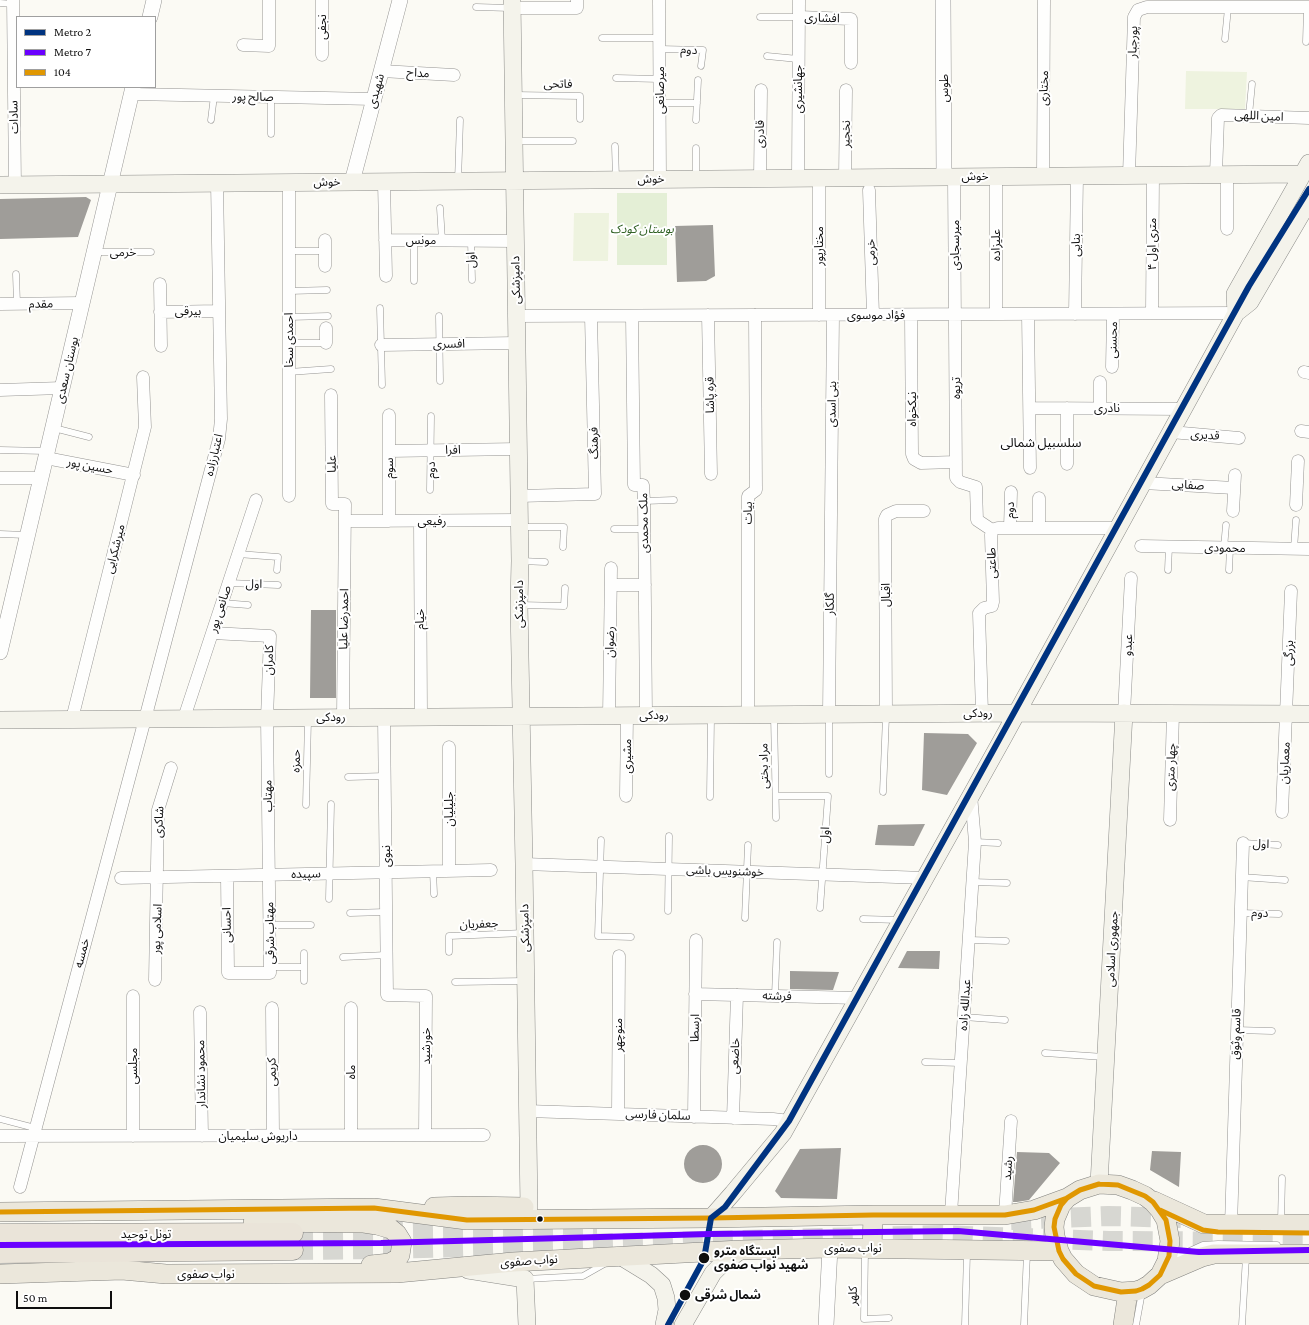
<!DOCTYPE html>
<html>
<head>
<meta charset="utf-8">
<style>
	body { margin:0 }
	#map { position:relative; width:1309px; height:1325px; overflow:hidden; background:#fbfaf4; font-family:"Crimson Pro",serif }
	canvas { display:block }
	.legend { position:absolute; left:16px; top:16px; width:140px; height:72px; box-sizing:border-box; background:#fff; border:1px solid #9f9f9f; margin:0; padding:5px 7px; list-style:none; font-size:12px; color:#0e0e0e }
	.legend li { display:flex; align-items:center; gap:8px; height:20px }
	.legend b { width:20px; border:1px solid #9f9f9f }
	.scale { position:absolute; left:16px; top:1291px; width:96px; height:18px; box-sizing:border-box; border:2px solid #0e0e0e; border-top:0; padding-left:5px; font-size:12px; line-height:14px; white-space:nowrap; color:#0e0e0e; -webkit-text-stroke:3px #fff; paint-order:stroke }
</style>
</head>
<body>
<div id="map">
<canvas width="1309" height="1325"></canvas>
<ul class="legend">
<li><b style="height:5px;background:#003380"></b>Metro 2</li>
<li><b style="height:5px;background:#6a00ff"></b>Metro 7</li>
<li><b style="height:5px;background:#e09701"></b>104</li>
</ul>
<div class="scale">50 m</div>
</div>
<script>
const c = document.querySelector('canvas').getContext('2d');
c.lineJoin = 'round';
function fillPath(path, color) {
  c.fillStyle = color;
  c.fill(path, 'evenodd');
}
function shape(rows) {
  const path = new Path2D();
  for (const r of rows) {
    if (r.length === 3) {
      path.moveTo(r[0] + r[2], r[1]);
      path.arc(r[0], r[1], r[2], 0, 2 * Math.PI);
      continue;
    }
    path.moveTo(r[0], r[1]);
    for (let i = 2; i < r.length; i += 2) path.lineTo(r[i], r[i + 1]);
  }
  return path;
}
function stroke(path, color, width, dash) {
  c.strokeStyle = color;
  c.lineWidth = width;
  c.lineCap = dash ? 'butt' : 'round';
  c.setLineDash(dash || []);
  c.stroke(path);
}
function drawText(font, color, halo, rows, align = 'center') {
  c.font = font + ' "Crimson Pro","Noto Sans Arabic",serif';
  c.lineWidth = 4;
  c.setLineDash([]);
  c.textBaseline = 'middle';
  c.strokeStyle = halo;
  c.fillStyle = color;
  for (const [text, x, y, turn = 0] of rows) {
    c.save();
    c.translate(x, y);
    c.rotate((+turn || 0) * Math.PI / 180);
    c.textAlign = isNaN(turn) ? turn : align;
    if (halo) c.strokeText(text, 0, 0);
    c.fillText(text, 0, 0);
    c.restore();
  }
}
fillPath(shape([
	[617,193,667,193,667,265,617,265]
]), '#e4efd6');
fillPath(shape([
	[1186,71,1247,72,1245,109,1185,109],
	[574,213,609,213,608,261,573,261]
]), '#eef3df');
fillPath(shape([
	[86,197,91,200,78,237,0,239,0,199],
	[713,225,715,276,706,281,677,282,675,226],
	[311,610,336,610,336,698,310,698],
	[924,733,968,734,977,743,947,795,922,790],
	[925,824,914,846,875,845,878,825],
	[907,951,940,951,939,969,898,968],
	[790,971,839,972,833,990,790,989],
	[703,1164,19],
	[841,1148,837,1199,781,1198,775,1191,800,1149],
	[1152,1151,1181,1152,1179,1187,1150,1170],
	[1017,1152,1049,1153,1060,1163,1029,1200,1017,1202,1013,1202]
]), '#9f9d99');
stroke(shape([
	[1011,1220,1108,1216,1181,1218],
	[293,1233,597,1228],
	[293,1250,387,1249,941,1235,1109,1241,1309,1242]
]), '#d7d7d2', 20, [20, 10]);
const service = shape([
	[0,3,13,4],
	[476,7,510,8],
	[760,17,799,17],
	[602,38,660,38],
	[1225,39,1228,8],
	[1306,42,1307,8],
	[660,49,703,50,701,66],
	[767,56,798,59],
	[616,78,660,79],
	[515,95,580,96,580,119],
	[271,97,271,134],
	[660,103,697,103],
	[1249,115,1252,84],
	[211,120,214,96],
	[696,120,698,80],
	[515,141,573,141],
	[615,146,616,179],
	[696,177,696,148],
	[458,181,460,120],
	[440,208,442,241],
	[414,241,414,281],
	[471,241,472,280],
	[289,251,325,251],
	[94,252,151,252],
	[16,274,17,304],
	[289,291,327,290],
	[380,308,382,385],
	[439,316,440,381],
	[289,317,328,316],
	[289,343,326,343],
	[289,372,331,369],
	[54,428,89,437],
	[0,450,46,451],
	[430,490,431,416],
	[644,501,674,500],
	[520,527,564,527,563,547],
	[614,529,644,529],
	[0,534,26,535],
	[1224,548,1226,525],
	[1294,549,1296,520],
	[238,554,278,557,277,570],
	[521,561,545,562],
	[1168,570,1169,546],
	[1229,570,1230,548],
	[229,583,278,585],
	[222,603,248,605],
	[520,605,564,606,565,588],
	[774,715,776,818],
	[829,716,829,774],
	[348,777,385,776],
	[883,792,886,716],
	[776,796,828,796,820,908],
	[710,797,711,717],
	[306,805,308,719],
	[601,840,598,936,631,937],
	[975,842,998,843],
	[1243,843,1278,845],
	[433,871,434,894],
	[1241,877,1285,880],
	[972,882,1007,883],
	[329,899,331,804],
	[668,911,669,836],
	[350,913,386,912],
	[1240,913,1279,914],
	[745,918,748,845],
	[863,919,900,920],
	[270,925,311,925],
	[969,940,1006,941],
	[449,952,449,936,524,933],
	[304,953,304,981],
	[343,957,386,955],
	[270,967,304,967],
	[455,982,525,981],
	[775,996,777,942],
	[964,1017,1005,1020],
	[1236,1030,1272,1031],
	[1045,1053,1104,1057],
	[925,1062,961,1063],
	[0,1119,35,1128],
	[1281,1221,1282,1178],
	[865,1250,864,1319,889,1318],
	[1170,1260,1203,1245,1218,1244,1277,1245],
	[526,1279,583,1276,606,1263],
	[965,1325,967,1253],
	[1024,1325,1027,1253],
	[1136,1325,1142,1292],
	[1242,1325,1246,1257]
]);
const minor = shape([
	[13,0,15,185],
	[322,0,322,55],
	[659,0,660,179],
	[512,8,577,8,577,0],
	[799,17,851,19,851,63],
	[243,45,269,46,269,0],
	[381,71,454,75],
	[132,94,374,99],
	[1216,174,1218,118,1221,115,1309,118],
	[1227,174,1227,229],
	[1129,175,1134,17,1138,10,1147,7,1309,7],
	[1043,176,1044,0],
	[954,177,956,478,960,482,976,487,977,520,992,530],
	[760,178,761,90],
	[798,178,799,0],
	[845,178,846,90],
	[384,182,386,276],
	[289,183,289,496],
	[869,190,873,315],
	[325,240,325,266],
	[385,240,515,241],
	[160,284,161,346],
	[0,304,82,303],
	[160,312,219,311],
	[1152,313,1153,175],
	[996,314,996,176],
	[1028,314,1030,468],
	[1075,314,1077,176],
	[708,315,711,474],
	[819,315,819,178],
	[911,315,912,454,914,459,921,463,956,462],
	[516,316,1236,313],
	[632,316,634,485,643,485,644,501,646,715],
	[326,343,326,328],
	[381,345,516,343],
	[1112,367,1113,314],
	[1304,372,1309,373],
	[1100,382,1100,408],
	[0,390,62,388],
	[331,395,332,504,345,504,343,717],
	[1030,408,1184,409],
	[1067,408,1067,464],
	[1301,431,1309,432],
	[1171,432,1239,438],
	[389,451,518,449],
	[46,458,134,475],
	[0,478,41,478],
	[1143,483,1234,488],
	[519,496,595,494,591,316],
	[1296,505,1298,461],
	[1233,511,1235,475],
	[345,521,519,520],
	[389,521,389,415],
	[420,521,421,717],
	[1010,528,1011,492],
	[1039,528,1039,498],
	[992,530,998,528,1118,528],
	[1141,546,1309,549],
	[611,585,645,585],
	[212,633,270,636,267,718,270,973,228,973,227,876],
	[982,713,979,613,984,608,992,606,993,602,991,535,992,530],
	[1124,713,1131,578],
	[829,714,833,315],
	[886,714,885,519,887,515,896,511,924,511],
	[748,715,748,496,756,490,755,315],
	[609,716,611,568],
	[384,717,387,995,426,996,425,1135],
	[184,718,256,500],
	[72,719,145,427,143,377],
	[626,796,627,715],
	[1282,812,1291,591],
	[1170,820,1173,713],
	[524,864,925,878],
	[449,871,449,747],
	[121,878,491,870],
	[155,980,158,810,171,768],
	[695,994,858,998],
	[272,1008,273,1135],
	[200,1012,202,1136],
	[527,1111,773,1119,789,1121],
	[618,1114,619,956],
	[694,1117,696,940],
	[733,1118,737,995],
	[351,1135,351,1008],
	[0,1136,484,1135],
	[133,1136,133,996],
	[20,1187,145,719,219,439,221,419,217,183],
	[951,1214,975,842,971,795],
	[1005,1215,1011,1121],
	[1231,1225,1243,843]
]);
const tertiary = shape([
	[943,0,944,177],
	[150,17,154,0],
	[352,182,400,0],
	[0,652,133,87],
	[826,1325,830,1248]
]);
const secondary = shape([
	[512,0,520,561,519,605,524,864,529,1208],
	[0,185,1303,174],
	[1236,313,1235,294,1309,163],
	[0,720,1016,713,1309,714],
	[1099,1184,1124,713],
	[711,1218,733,1193,783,1133,1003,738,1236,313,1250,302,1309,201],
	[620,1256,651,1275,662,1285,666,1298,667,1310,664,1325],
	[468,1270,525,1279,527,1325],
	[683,1325,713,1273,720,1266,741,1250]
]);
const primary = shape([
	[1099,1184,1118,1185,1132,1190,1145,1196,1153,1202,1160,1210,1166,1220,1170,1241,1167,1261,1160,1275,1149,1285,1142,1289,1136,1291,1121,1292,1094,1286,1076,1274,1063,1259,1059,1251,1055,1236,1054,1227,1055,1219,1061,1205,1067,1198,1080,1190,1099,1184],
	[1154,1201,1204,1224,1309,1224],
	[434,1207,468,1206,524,1207],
	[0,1212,374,1208,467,1220,711,1218,873,1215,1005,1215,1034,1210,1067,1198],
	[253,1222,364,1223,377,1225,391,1229,397,1234,402,1242,400,1255,397,1259,390,1263,371,1265],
	[872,1248,873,1215],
	[0,1274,122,1270,166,1274,397,1273,513,1262,741,1250,830,1248,1059,1251],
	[1160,1275,1202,1257,1214,1254,1309,1254],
	[1123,1325,1128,1292]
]);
const trunk = shape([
	[0,1234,293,1233],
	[0,1253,293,1250]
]);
stroke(service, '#959492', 7);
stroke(minor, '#959492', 13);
stroke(tertiary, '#959492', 16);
stroke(secondary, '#8b8b88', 18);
stroke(primary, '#82827f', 20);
stroke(trunk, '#82827f', 21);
stroke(service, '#fefefd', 6);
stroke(minor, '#fefefd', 12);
stroke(tertiary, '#fefefd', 15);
stroke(secondary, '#f4f3eb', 17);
stroke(primary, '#ebe7db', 19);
stroke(trunk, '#eae4d9', 20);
stroke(shape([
	[1099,1184,1118,1185,1145,1196,1153,1202,1166,1220,1170,1241,1169,1256,1160,1275,1149,1285,1142,1289,1136,1291,1121,1292,1094,1286,1076,1274,1063,1259,1059,1251,1054,1227,1055,1219,1061,1205,1067,1198,1080,1190,1099,1184],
	[1160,1210,1203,1230,1218,1232,1309,1233],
	[0,1212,374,1208,467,1220,711,1218,873,1215,1005,1215,1034,1210,1067,1198]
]), '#e09701', 5);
stroke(shape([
	[668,1325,704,1259,711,1218,725,1207,789,1121,1249,286,1309,189]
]), '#003380', 6);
stroke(shape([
	[0,1245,381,1243,710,1234,958,1231,1199,1252,1309,1250]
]), '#6a00ff', 6);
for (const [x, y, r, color] of [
	[540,1219,3.5,"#0e0e0e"],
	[704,1258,6,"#0e0e0e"],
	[685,1295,6,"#0e0e0e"]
]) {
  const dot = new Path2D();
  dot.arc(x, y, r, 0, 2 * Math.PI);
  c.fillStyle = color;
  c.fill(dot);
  stroke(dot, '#fff', 1.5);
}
drawText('12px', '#0e0e0e', '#fff', [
	["افشاری",822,18,2],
	["نجفی",322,27,-90],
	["پورجبار",1133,42,-88],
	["دوم",689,50,4],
	["مداح",418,73,3],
	["فاتحی",558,84,1],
	["طوس",944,88,-90],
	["مختاری",1044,88,-89],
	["جهانشیری",798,89,-90],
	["میرصانعی",660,90,-90],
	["شهیدی",376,91,-75],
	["صالح پور",253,97,1],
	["امین اللهی",1259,116,3],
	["سادات",14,117,-91],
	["قادری",760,134,-89],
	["نخجیر",846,134,-89],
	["خوش",975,176],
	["خوش",651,179,-1],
	["خوش",327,182,-1],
	["مونس",421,240],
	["۴ متری اول",1152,244,-90],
	["میرسجادی",955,245,-90],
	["علیزاده",996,245,-90],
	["بنایی",1076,245,-89],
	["مختارپور",819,246,-90],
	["خرمی",123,252],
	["خرمی",871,252,-91],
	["اول",471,260,-93],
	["دامپزشکی",516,280,-91],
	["مقدم",41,304,-1],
	["بیرقی",188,311],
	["فؤاد موسوی",876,315],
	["احمدی سخا",289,340,-90],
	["محسنی",1113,340,-89],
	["افسری",449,344,-1],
	["بوستان سعدی",67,370,-77],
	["تریوه",956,388,-90],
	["قره پاشا",710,395,-91],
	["بنی اسدی",832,404,-89],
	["نادری",1107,408],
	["نیکخواه",912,409,-90],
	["قدیری",1205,435,4],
	["فرهنگ",594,443,-91],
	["افرا",453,450,-1],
	["اعتبارزاده",214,455,-76],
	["علیا",332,464,-91],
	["حسین پور",90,466,11],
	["سوم",389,468,-90],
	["دوم",431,470,-89],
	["صفایی",1188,485,3],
	["دوم",1010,510,-88],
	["بیات",748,513,-89],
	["رفیعی",432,521],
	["ملک محمدی",644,523,-91],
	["محمودی",1225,548,1],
	["میرشکرایی",115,549,-76],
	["طاعتی",992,563,-91],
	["اول",254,584,2],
	["اقبال",886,595,-90],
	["دامپزشکی",519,604,-90],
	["گلکار",830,604,-89],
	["صانعی پور",220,609,-72],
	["احمدرضا علیا",344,619,-89],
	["خیام",420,619,-90],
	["رضوان",610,642,-89],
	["عبدو",1128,645,-87],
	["بزرگی",1289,653,-88],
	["کامران",269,660,-88],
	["رودکی",978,713],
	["رودکی",654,715],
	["رودکی",331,717],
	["مشیری",627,756,-90],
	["حمزه",296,761,-89],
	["معماریان",1285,763,-87],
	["مراد بختی",764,766,-91],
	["چهار متری",1171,767,-88],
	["مهتاب",268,796,-91],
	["جلیلیان",449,809,-90],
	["شاکری",159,822,-87],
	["اول",825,835,-87],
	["اول",1261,844,3],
	["نبوی",386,856,-90],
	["خوشنویس باشی",725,871,2],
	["سپیده",306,874,-1],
	["دوم",1260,913,3],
	["جعفریان",479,924,-2],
	["احسانی",227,925,-91],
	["دامپزشکی",525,928,-91],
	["اسلامی پور",157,929,-88],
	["مهتاب شرقی",270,933,-91],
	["جمهوری اسلامی",1112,949,-87],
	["خمسه",82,953,-75],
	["فرشته",777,996,2],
	["عبدالله زاده",965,1005,-86],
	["ارسطا",695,1028,-89],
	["قاسم وثوق",1236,1034,-88],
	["منوچهر",618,1035,-90],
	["خورشید",426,1046,-90],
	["خاضعی",735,1056,-88],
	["مجلسی",133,1066,-90],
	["کریمی",272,1072,-91],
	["ماه",351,1072,-90],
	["محمود نشاندار",201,1074,-91],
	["سلمان فارسی",658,1115,2],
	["داریوش سلیمیان",258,1136],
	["رشید",1008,1168,-86],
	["تونل توحید",146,1234],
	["نواب صفوی",853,1248],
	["نواب صفوی",529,1261,-4],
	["نواب صفوی",206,1274],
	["کلهر",853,1296,-89]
]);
drawText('italic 12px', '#306124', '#fff', [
	["بوستان کودک",642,229]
]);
drawText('bold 12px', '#0e0e0e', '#fff', [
	["ایستگاه مترو",714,1251],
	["شهید نواب صفوی",714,1265],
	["شمال شرقی",695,1295]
], 'left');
drawText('13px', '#0e0e0e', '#fff', [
	["سلسبیل شمالی",1041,443]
]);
</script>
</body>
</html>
